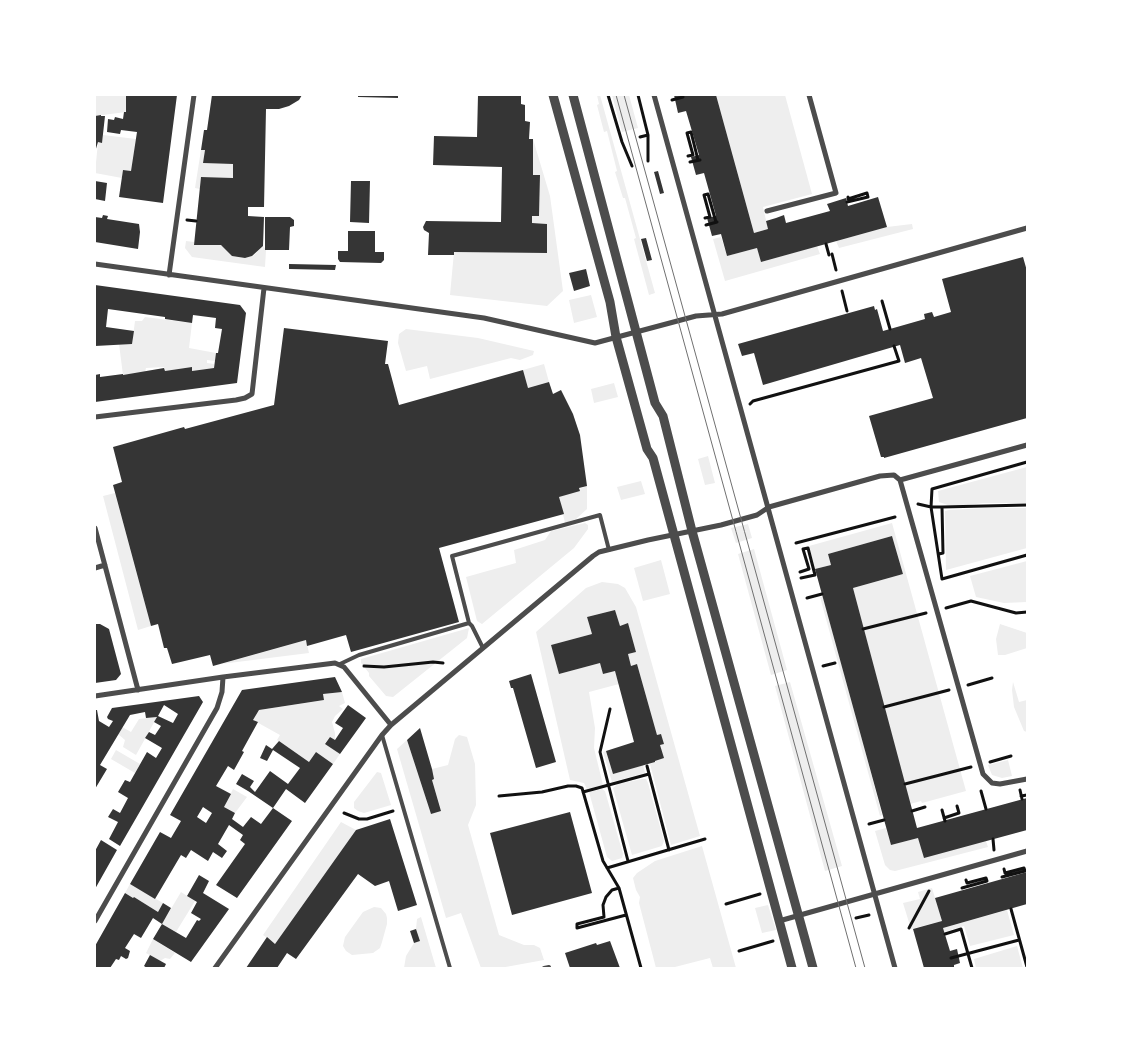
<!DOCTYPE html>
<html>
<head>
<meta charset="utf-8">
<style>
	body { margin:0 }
	#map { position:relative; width:1122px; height:1063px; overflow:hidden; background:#fff; font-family:Signika,sans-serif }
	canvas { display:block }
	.frame { position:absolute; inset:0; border:96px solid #fff; pointer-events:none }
</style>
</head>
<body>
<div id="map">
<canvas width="1122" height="1063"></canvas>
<div class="frame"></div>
</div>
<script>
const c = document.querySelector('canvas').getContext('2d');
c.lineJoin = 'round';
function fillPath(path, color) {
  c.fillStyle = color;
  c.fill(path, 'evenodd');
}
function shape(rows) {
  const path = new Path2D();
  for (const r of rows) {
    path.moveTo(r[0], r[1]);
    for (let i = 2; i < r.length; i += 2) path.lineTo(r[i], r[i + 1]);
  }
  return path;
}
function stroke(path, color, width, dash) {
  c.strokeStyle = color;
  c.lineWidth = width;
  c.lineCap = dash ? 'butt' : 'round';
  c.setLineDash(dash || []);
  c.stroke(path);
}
fillPath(shape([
	[95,95,126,95,126,112,95,116],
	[597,95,600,95,655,293,649,295,634,239,636,238,625,198,623,198,615,172,617,171,607,131,604,132,597,105,599,104],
	[612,95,629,95,638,128,622,132],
	[716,95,785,95,812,194,763,207,768,229,754,233],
	[103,135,136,139,131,171,123,170,122,178,95,173,98,142,102,142],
	[533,139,550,196,563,291,547,306,450,295,454,252,547,253,547,224,532,223,532,216,539,216,540,176,533,175],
	[201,150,205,150,203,163,233,164,233,178,201,177,200,189,195,188],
	[912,224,913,229,839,248,836,241,887,227],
	[721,237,727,256,757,248,761,262,817,246,820,254,725,281,713,239],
	[186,241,194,242,194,245,221,245,232,256,245,258,253,256,263,246,266,250,265,267,192,257,185,248],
	[591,295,597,317,574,323,569,300],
	[145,317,192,323,189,348,216,353,215,361,207,360,207,363,214,364,214,368,192,371,192,367,165,371,164,367,146,368,145,372,123,375,119,344,132,344,135,321,142,321],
	[406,329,478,338,534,351,533,355,520,360,511,358,430,379,427,366,406,371,398,343,399,334],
	[544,364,549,382,528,388,523,370],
	[614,383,618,397,594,403,591,389],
	[708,456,715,483,705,485,698,459],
	[1027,467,1027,503,983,503,960,506,948,505,939,502,938,491],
	[641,481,645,494,621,500,617,487],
	[587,486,587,509,576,519,565,523,559,497],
	[115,493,151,626,138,630,103,496],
	[987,508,1027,508,1027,548,946,570,945,511,949,510],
	[585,523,588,525,588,529,574,548,482,624,477,621,466,577,516,563,514,550,545,540,551,531],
	[892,523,966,791,922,803,921,801,910,804,853,588,903,574,892,536,828,554,831,565,815,569,809,546],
	[748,524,752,538,736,543,731,528],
	[754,549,787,670,771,675,738,554],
	[661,560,670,594,643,601,634,568],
	[1027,561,1027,602,1004,603,976,597,970,576],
	[602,582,618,584,625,588,636,607,700,836,671,845,650,764,663,758,660,745,663,744,661,734,657,735,637,664,631,666,628,654,636,652,628,624,620,626,615,610,587,617,592,634,551,645,559,674,600,663,603,674,615,671,619,684,589,692,595,728,594,748,603,785,587,789,584,783,570,780,536,632,586,588],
	[820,597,823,597,866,754,882,815,880,816],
	[1000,624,1027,633,1027,648,1005,655,998,655,996,639],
	[469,628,467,638,393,697,386,696,369,676,369,673,361,663,361,659],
	[306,640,309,653,221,664],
	[790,682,842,866,825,871,775,686],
	[1013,682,1019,702,1027,700,1027,732,1024,731,1014,707,1012,690],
	[342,692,345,703,339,706,343,709,335,716,332,722,335,733,335,740,330,737,325,743,340,754,333,764,316,752,309,762,277,740,280,735,253,720,259,710,324,700,323,694],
	[157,717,136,755,123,747,125,740,118,734,122,727,131,732,139,719],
	[459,735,467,737,475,764,476,805,468,825,499,935,524,945,534,945,540,948,544,960,500,968,481,968,461,913,446,918,397,749,407,740,431,814,441,810,432,780,432,769,448,765,455,739],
	[116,750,140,764,135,773,111,759],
	[606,751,613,774,643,765,645,773,612,782,603,752],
	[1008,760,1012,776,1002,778,992,775,988,765],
	[377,772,381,773,391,805,364,813,358,811,354,808,354,802],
	[642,779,646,779,648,783,664,841,662,846,632,855,613,788,618,784],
	[233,789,247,797,235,813,224,807],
	[602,789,605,791,623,854,622,858,612,861,607,857,589,792],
	[341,822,356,830,275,944,263,935],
	[886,828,891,845,918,838,986,841,988,847,895,871,890,870,885,865,875,831],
	[702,846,736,968,713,968,710,958,671,968,656,968,639,903,640,897,636,890,633,878,637,873,655,861],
	[130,884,163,903,158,912,134,897,133,898,125,893],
	[932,888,942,921,911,929,903,903,920,899,918,892],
	[181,892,195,901,176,932,162,924],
	[768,905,776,930,762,933,755,908],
	[374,907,381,908,386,914,387,918,387,924,382,942,380,948,373,953,352,955,346,951,343,946,345,937,363,912],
	[1007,910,1014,935,970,946,964,926,944,932,943,928],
	[421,917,436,968,404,968,406,956,414,943,420,941,416,929,417,919],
	[153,939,175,953,170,959,165,958,160,961,146,953],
	[1017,946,1023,968,976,968,974,959]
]), '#eee');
fillPath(shape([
	[126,95,177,95,163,203,119,197,123,170,131,171,137,132,121,130,120,134,107,132,108,119,114,120,115,117,123,119,124,112,126,112],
	[212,95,302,95,299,100,289,106,279,109,266,109,264,207,248,207,248,216,264,217,263,246,252,256,245,258,232,256,221,245,194,245,201,177,233,178,233,164,203,163,205,150,201,150,204,130,207,130],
	[358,95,398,95,398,98,358,97],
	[478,95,521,95,521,104,525,105,525,121,530,122,529,139,533,139,533,175,540,175,539,216,532,216,532,223,547,224,547,253,454,252,454,255,428,255,429,233,424,230,423,227,426,221,501,222,502,167,433,165,434,136,477,137],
	[674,95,716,95,754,233,768,229,766,221,776,218,784,215,786,223,830,211,827,204,846,198,848,206,878,197,887,227,761,262,757,248,727,256,721,234,712,236,707,218,716,216,704,173,696,175,691,157,699,155,686,111,678,113],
	[101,115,101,116,105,116,102,143,98,142,95,152,95,116],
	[658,171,664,193,660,194,654,172],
	[95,181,107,183,105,201,95,199],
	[351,181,370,181,369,223,350,222],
	[103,215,108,216,107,219,139,224,140,232,138,249,95,242,95,217,102,218],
	[265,217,290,217,294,220,294,226,290,227,289,250,265,250],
	[348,231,375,231,375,252,384,252,384,260,381,263,340,262,338,259,338,251,348,251],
	[646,238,652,260,647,261,641,239],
	[1023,257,1027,271,1027,418,884,458,884,457,881,457,869,416,933,398,921,358,905,363,900,345,763,385,754,353,742,356,738,344,874,306,875,310,877,309,883,331,925,319,924,314,932,312,934,317,951,312,942,279],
	[289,264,336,265,335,270,289,269],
	[586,269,590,286,574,291,569,273],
	[95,285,240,305,246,313,237,383,95,402,95,375,100,374,100,377,123,374,123,375,164,368,165,371,192,367,192,371,214,368,216,353,218,353,222,329,215,328,216,318,193,315,192,323,165,319,165,317,108,309,106,327,134,331,132,344,95,346],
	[284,328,388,341,385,364,388,364,399,405,523,370,528,388,549,382,553,394,561,390,573,414,580,435,587,486,579,488,580,491,559,497,564,514,439,548,459,622,351,652,346,635,307,646,306,640,213,666,210,655,172,664,167,648,164,648,158,624,151,626,113,485,122,482,113,447,184,427,185,429,274,405],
	[892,536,903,574,853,588,917,828,1027,798,1027,830,924,858,918,838,891,845,815,569,831,565,828,554],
	[615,610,620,626,628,623,636,652,628,654,631,666,637,664,657,735,661,734,664,744,660,745,664,758,655,761,655,762,613,774,606,751,634,742,615,671,603,674,600,663,559,674,551,645,592,634,587,617],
	[95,624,100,624,109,629,121,674,116,680,95,683],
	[531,674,556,762,536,768,513,688,511,688,509,681],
	[335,677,342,692,323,694,324,700,259,710,253,720,258,722,242,751,244,752,234,770,228,766,216,786,231,794,224,807,235,813,232,819,243,827,251,817,261,824,273,808,248,791,236,784,242,774,254,781,250,787,255,792,270,771,288,784,300,768,273,750,267,761,260,758,266,745,272,749,279,741,309,762,316,752,333,764,305,803,286,789,273,808,292,821,237,898,216,885,245,844,240,840,243,835,229,825,218,844,227,851,222,858,213,852,208,861,191,850,186,858,181,855,155,899,130,884,160,832,171,838,181,821,170,815,242,690],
	[203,807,212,813,206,823,197,817],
	[199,696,203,702,120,846,109,839,118,822,108,817,113,809,120,813,128,798,118,792,125,780,130,782,147,752,156,758,162,748,145,738,149,732,155,735,161,726,154,722,157,717,146,718,145,712,130,715,100,765,107,769,95,789,95,710,97,710,99,721,109,727,113,721,108,719,107,717,112,708],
	[164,705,178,714,173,723,158,716],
	[348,705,366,718,340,754,325,744,330,737,335,740,343,728,335,723],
	[420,728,432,769,434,779,432,780,441,811,431,814,407,740],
	[570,812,592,893,512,915,490,833],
	[390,819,417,905,398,911,389,881,375,886,358,874,296,959,287,953,277,968,246,968,267,937,275,944,356,830],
	[101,840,117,850,95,889,95,851],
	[1027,872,1027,904,943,928,950,951,957,949,960,963,954,965,954,968,924,968,913,929,942,921,935,898],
	[199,875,209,881,203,893,229,909,191,962,153,939,162,924,186,938,197,920,199,921,201,919,191,913,197,902,187,896],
	[125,893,133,898,134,897,158,912,163,903,171,908,162,924,153,918,141,938,134,934,125,948,130,951,128,958,126,959,121,956,119,960,116,959,110,968,95,968,95,946],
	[416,929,420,941,414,943,410,931],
	[610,941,620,968,570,968,565,953,596,943,597,945],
	[150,955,166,964,164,968,147,968,144,966]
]), '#353535');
stroke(shape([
	[608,95,622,142,632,166],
	[638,95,648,135,648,161],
	[672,100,683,97],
	[640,137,648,135],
	[688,156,693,155,687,133,691,132,698,160],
	[690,162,700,160],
	[847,202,868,197,867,193,848,199,848,197],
	[705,218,710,217,704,195,708,194,716,222],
	[187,220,196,221],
	[706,225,717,222],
	[826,244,829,255],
	[832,254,836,270],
	[842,291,847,311],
	[882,301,890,329],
	[750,404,753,401,899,361,894,346],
	[1027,462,932,489,931,507,942,579,1027,555],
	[918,504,931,507,942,507],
	[796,543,895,517],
	[939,554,943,553,942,507,1027,505],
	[800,572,809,569,803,549,808,548,815,575],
	[801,578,815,575],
	[807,598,822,594],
	[946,608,971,601,1016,613,1027,612],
	[863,629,926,613],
	[364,666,384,667,433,662,443,663],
	[823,666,835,663],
	[968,685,992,678],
	[884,707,949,690],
	[610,709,600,752,628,861],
	[990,762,1011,756],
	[647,766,669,850],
	[905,784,971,767],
	[1020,790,1022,799],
	[981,791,986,809],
	[583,792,649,774],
	[499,796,542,792,568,786,576,786,582,788,603,861,619,888,641,968],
	[1021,796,1027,795],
	[942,810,945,821],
	[912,811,925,807],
	[344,813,359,819,367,819,393,811],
	[944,818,959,813,957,806],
	[869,824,884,820],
	[993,839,994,850],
	[607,868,705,839],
	[1002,877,1025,871,1024,868,1005,873,1004,869],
	[619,888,612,890,606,897,603,905,604,917,577,924,577,928,626,915],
	[962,888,987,881,986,878,967,883,966,880],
	[726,904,760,894],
	[1011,909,1027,967],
	[856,918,869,915],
	[909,928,929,891],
	[945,934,961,929,972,968],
	[739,951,773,941],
	[951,958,1019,940]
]), '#111', 3);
stroke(shape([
	[483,648,472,626,469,623,452,556,600,515,609,550],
	[340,664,359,655,469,623],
	[382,735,450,968],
	[544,968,549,967,549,968]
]), '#4c4c4c', 4);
stroke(shape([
	[654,95,895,968],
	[767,211,836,193,809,95],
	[95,264,484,318,595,343,696,316,722,314,1027,228],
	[169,275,194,95],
	[95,417,236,400,245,398,252,394,264,288],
	[900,480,983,774,992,783,1000,784,1027,779],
	[95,528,138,690],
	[95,568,105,565],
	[95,696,223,677,335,663,344,667,391,725],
	[95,921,217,708,222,692,223,677],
	[779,921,1027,851],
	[215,968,382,735,391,725,593,556,599,552,648,540,721,525,757,515,769,507,880,476,894,475,900,480,1027,445]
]), '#4c4c4c', 5);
stroke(shape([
	[553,95,610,302,616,337,647,449,653,458,792,968],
	[573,95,655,403,663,416,692,531,813,968]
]), '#4c4c4c', 9);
stroke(shape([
	[616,95,856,968],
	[624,95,865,968]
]), '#707070', 1);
</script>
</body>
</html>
